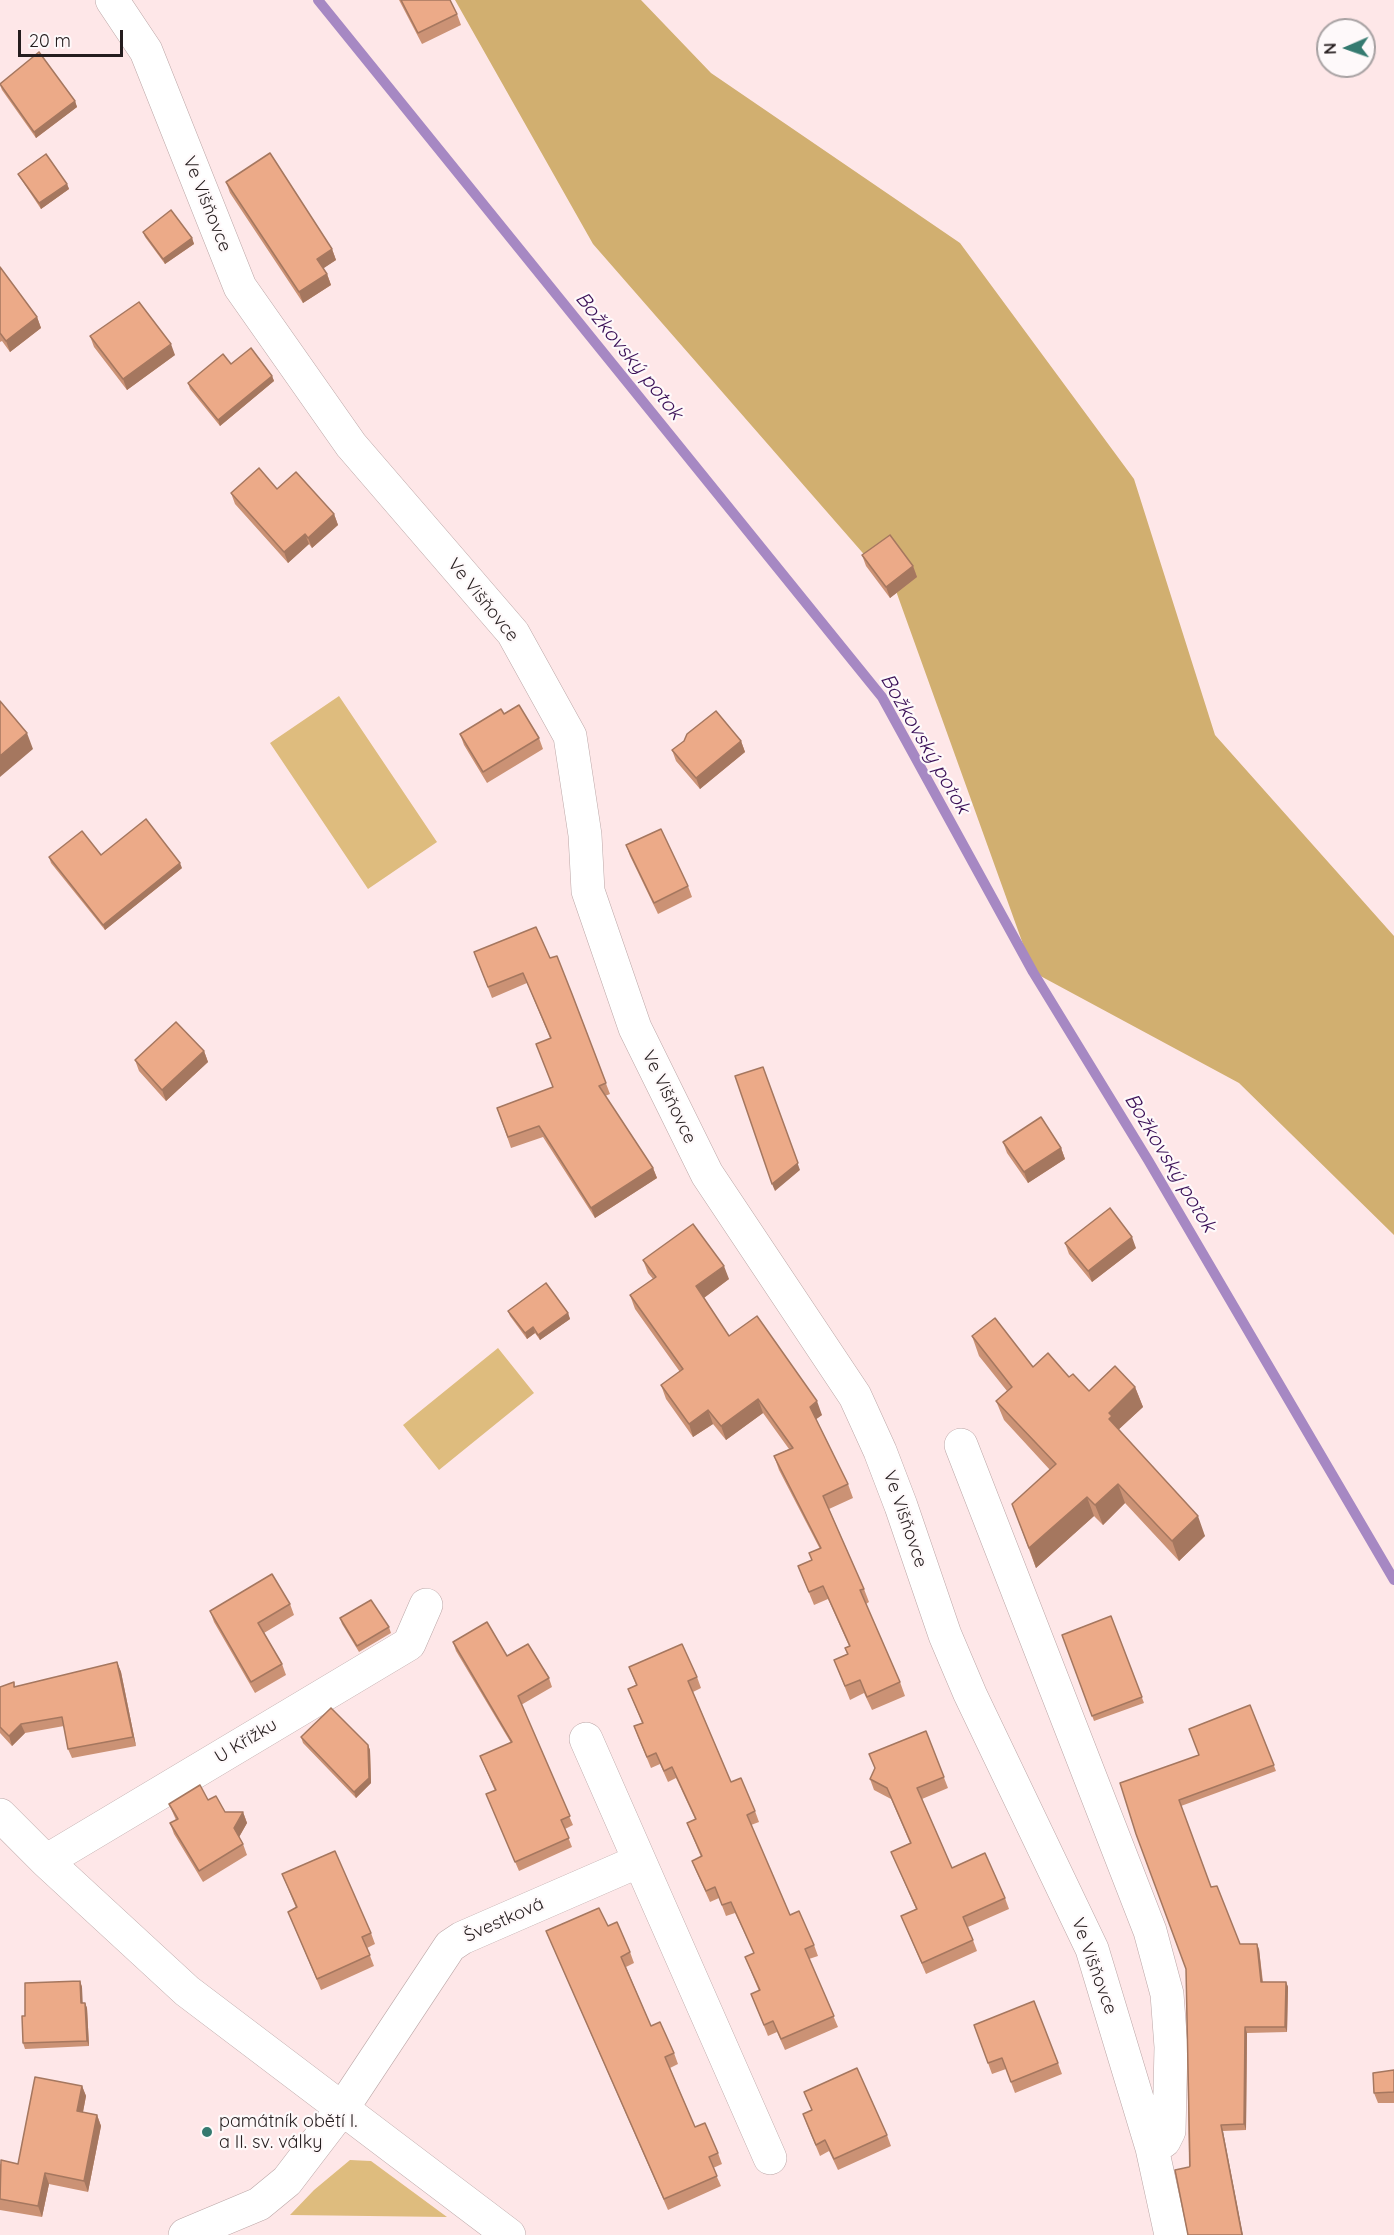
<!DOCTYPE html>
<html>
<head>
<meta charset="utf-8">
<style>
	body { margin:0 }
	#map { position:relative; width:1394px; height:2235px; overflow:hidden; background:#fee7e8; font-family:Quicksand,sans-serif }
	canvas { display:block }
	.north { position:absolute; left:1316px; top:18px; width:60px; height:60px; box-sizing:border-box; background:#fef9fa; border:2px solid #a7a1a2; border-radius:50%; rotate:268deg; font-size:16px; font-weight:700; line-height:24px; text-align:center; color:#251d1e }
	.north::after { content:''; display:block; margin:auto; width:21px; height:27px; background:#357a70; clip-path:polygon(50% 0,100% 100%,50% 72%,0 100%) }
	.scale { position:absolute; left:18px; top:30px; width:105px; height:27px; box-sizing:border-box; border:3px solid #251d1e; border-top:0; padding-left:8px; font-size:18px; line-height:21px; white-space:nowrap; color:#251d1e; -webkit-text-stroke:4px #fef9fa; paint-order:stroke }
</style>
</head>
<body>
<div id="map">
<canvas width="1394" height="2235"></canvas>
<div class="north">N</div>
<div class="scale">20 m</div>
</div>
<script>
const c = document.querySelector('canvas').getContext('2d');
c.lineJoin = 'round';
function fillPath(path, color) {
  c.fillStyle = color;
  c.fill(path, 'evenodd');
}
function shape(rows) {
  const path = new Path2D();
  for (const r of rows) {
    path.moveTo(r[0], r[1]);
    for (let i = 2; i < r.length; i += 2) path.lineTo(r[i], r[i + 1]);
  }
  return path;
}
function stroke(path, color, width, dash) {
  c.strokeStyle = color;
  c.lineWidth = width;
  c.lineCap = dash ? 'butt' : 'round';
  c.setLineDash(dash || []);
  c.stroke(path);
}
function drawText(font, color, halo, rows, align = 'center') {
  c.font = font + ' Quicksand,sans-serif';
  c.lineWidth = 4.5;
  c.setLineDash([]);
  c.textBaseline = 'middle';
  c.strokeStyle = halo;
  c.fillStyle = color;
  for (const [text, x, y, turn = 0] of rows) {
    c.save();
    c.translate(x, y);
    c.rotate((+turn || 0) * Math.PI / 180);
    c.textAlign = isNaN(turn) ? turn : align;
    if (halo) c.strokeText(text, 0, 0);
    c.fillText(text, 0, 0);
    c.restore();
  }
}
fillPath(shape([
	[339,696,437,842,368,889,270,743],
	[498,1348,534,1393,439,1470,403,1425],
	[350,2160,371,2161,447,2217,290,2215,314,2190]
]), '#debc7e');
fillPath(shape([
	[455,0,641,0,711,73,960,243,1134,479,1215,735,1394,936,1394,1235,1239,1083,1033,972,896,591,593,244]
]), '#d1af70');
stroke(shape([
	[318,0,882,697,1033,972,1148,1160,1394,1580]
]), '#a688c3', 10);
const minor = shape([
	[112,0,146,51,240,287,351,445,513,633,570,736,585,835,588,891,635,1028,707,1174,855,1396,880,1451,901,1506,945,1635,970,1694,1092,1949,1152,2148,1171,2235],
	[961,1445,1150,1931,1167,1994,1171,2047,1169,2131,1164,2141,1152,2148],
	[586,1739,770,2158],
	[0,1815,46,1861,187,1991,509,2235],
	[46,1861,409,1644,426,1605],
	[185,2235,259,2204,287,2181,342,2109,450,1946,462,1938,639,1861]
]);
stroke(minor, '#bba6a6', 34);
stroke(minor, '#fff', 33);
fillPath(shape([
	[399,0,450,0,457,14,461,25,422,44],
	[0,85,75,101,77,107,36,138,2,90],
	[18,174,67,184,69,189,41,209,21,179],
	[226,182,332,249,336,260,323,268,327,274,331,285,303,303,230,193],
	[143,232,192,238,194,244,165,264,145,237],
	[0,267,37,317,41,328,10,352,2,341,0,342],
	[90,336,175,355,127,390,94,347],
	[231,364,272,376,274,381,220,426,190,389,188,383],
	[277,489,334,514,338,525,312,548,309,544,288,563,235,504,231,493],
	[862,555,913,566,917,577,890,598,866,566],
	[504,714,539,738,543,749,487,783,464,745,460,734],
	[741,741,745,752,700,789,676,761,672,750],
	[626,845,688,886,692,897,658,914,630,856],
	[101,855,182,868,105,930,51,863,49,857],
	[474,952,550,958,572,994,610,1094,605,1096,653,1168,657,1178,595,1218,543,1137,511,1148,497,1108,553,1087,550,1038,527,983,492,998],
	[204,1051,208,1062,166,1101,139,1071,135,1060],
	[1003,1142,1061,1148,1065,1159,1028,1183,1007,1153],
	[1065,1243,1136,1248,1092,1282,1069,1254],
	[643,1260,729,1279,704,1298,729,1336,822,1415,816,1419,848,1484,853,1498,829,1509,864,1589,869,1602,866,1604,900,1682,905,1696,872,1710,864,1693,850,1700,834,1660,847,1654,845,1648,849,1646,828,1599,814,1605,798,1566,812,1560,809,1553,820,1549,779,1470,774,1456,789,1449,763,1413,726,1440,713,1424,693,1437,666,1399,661,1385,680,1372,635,1309,630,1295,653,1279,648,1273],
	[508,1311,568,1313,570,1319,540,1340,535,1333,527,1339,510,1316],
	[972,1336,1033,1367,1069,1377,1089,1391,1135,1387,1143,1407,1118,1430,1205,1536,1179,1561,1125,1503,1103,1525,1094,1516,1036,1568,1012,1504,1050,1470,1004,1420,996,1401,1007,1391,979,1356],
	[290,1604,294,1615,264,1633,282,1664,286,1675,255,1693,214,1622,210,1611],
	[1111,1616,1144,1703,1094,1721,1062,1635],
	[340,1618,389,1627,391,1633,359,1652,342,1624],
	[453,1642,507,1656,549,1678,552,1687,521,1705,573,1825,565,1829,572,1847,519,1871,486,1794,495,1791,480,1756,511,1743,456,1651],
	[117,1662,121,1672,136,1746,72,1758,68,1749,64,1726,25,1733,12,1746,0,1733,0,1687,14,1682,15,1687],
	[629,1667,697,1677,701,1688,693,1692,731,1782,755,1811,759,1822,751,1825,790,1915,814,1945,818,1956,809,1959,838,2027,785,2050,777,2032,768,2036,751,1994,759,1991,745,1957,754,1953,735,1913,726,1916,719,1898,710,1902,696,1871,692,1861,701,1857,687,1823,695,1819,676,1778,668,1782,660,1764,651,1768,638,1737,634,1726,642,1723,628,1689,636,1685],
	[1250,1705,1276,1771,1181,1806,1211,1887,1240,1944,1259,1949,1263,1982,1286,1982,1288,1987,1287,2032,1247,2033,1246,2130,1223,2131,1189,2167,1186,1969,1136,1834,1199,1755],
	[926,1731,948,1788,922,1799,952,1868,1005,1898,1009,1909,968,1927,977,1951,926,1974,901,1916,916,1909,891,1852,910,1843,891,1799,874,1790,870,1779],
	[301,1737,368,1745,370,1750,371,1783,356,1798,303,1743],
	[208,1800,225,1812,243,1812,247,1823,239,1837,243,1844,247,1855,203,1882,174,1834,170,1823,176,1820,169,1804],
	[282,1874,371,1933,375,1944,367,1948,374,1966,321,1990,288,1912,296,1908],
	[608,1926,630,1952,634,1963,626,1967,651,2026,674,2053,678,2064,670,2068,695,2127,718,2153,722,2164,713,2168,721,2186,668,2210,546,1931],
	[80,1981,82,1987,82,2003,85,2003,87,2008,89,2046,25,2049,23,2043,25,2016],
	[974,2025,1058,2063,1062,2074,1015,2093,1006,2069,992,2074],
	[1394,2070,1394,2103,1378,2103,1374,2093],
	[82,2086,86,2096,83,2112,97,2115,101,2126,88,2192,49,2184,42,2217,0,2210,0,2164,18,2164],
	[804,2092,887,2135,891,2146,838,2170,829,2151,820,2156,807,2125,803,2114,812,2110]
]), '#cb9275');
fillPath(shape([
	[75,101,77,107,36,138,34,132],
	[67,184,69,189,41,209,39,203],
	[192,238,194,244,165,264,163,259],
	[332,249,336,260,321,270,317,259],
	[327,274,331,285,303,303,299,292],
	[37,317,41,328,10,352,6,341],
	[171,344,175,355,127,390,123,379],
	[272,376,274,381,220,426,218,420],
	[334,514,338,525,312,548,308,538],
	[305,534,309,544,288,563,284,552],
	[913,566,917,577,890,598,886,587],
	[27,733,33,749,0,777,0,756],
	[741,741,745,752,700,789,696,778],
	[180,863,182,868,105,930,103,925],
	[204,1051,208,1062,166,1101,162,1090],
	[763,1067,800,1170,775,1191,772,1184],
	[1061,1148,1065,1159,1028,1183,1024,1172],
	[653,1168,657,1178,595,1218,591,1208],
	[1132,1237,1136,1248,1092,1282,1088,1271],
	[724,1266,729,1279,701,1300,696,1286],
	[568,1313,570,1319,540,1340,538,1335],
	[533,1327,535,1333,527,1339,525,1333],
	[1135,1387,1143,1407,1117,1431,1109,1419,1109,1413],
	[758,1399,763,1413,726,1440,721,1426],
	[817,1401,822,1415,815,1420,810,1407],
	[708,1410,713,1424,693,1437,689,1424],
	[1118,1484,1125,1503,1103,1525,1095,1505],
	[1087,1497,1094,1516,1036,1568,1029,1548],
	[1198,1516,1205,1536,1179,1561,1172,1541],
	[117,1662,121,1672,136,1746,133,1737],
	[21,1724,25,1733,12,1746,9,1736],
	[368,1745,370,1750,371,1783,356,1798,354,1792],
	[243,1812,247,1823,238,1839,234,1828],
	[1257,1944,1259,1949,1263,1987,1261,1982],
	[80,1981,82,1987,83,2008,81,2003],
	[1286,1982,1288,1987,1287,2032,1285,2027],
	[85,2003,87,2008,89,2046,87,2041],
	[1245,2027,1247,2033,1246,2130,1244,2124],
	[82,2086,86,2096,81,2122,77,2111],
	[97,2115,101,2126,88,2192,84,2181],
	[1221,2125,1223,2131,1243,2235,1242,2235],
	[45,2173,49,2184,42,2217,38,2206]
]), '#a5775f');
const building = shape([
	[401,0,450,0,457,14,418,33,401,0],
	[39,52,75,101,34,132,0,84,39,52],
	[270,153,332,249,317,259,327,274,299,292,226,182,270,153],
	[46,154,67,184,39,203,18,174,46,154],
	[171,210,192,238,163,259,143,232,171,210],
	[0,267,37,317,6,341,0,333,0,267],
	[139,302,171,344,123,379,90,336,139,302],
	[251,348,272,376,218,420,188,383,223,354,231,364,251,348],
	[259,468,277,489,296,472,334,514,308,538,305,534,284,552,231,493,259,468],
	[890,535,913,566,886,587,862,555,890,535],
	[0,701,27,733,0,756,0,701],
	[519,705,539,738,483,772,460,734,501,709,504,714,519,705],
	[716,711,741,741,696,778,672,750,684,741,687,734,716,711],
	[146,819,180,863,103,925,49,857,82,831,101,855,146,819],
	[661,829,688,886,654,903,626,845,661,829],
	[536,927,550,958,557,956,572,994,606,1083,599,1086,653,1168,591,1208,539,1126,508,1137,497,1108,553,1087,536,1044,551,1038,523,973,488,987,474,952,536,927],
	[176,1022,204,1051,162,1090,135,1060,176,1022],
	[763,1067,798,1163,772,1184,735,1076,763,1067],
	[1041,1117,1061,1148,1024,1172,1003,1142,1041,1117],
	[1110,1208,1132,1237,1088,1271,1065,1243,1110,1208],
	[693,1224,724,1266,696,1286,729,1336,757,1316,817,1401,810,1407,848,1484,823,1496,864,1589,860,1590,900,1682,867,1697,860,1680,845,1686,834,1660,848,1654,845,1648,850,1646,823,1586,809,1592,798,1566,812,1560,809,1553,821,1548,774,1456,793,1448,758,1399,721,1426,708,1410,689,1424,661,1385,683,1369,630,1295,656,1277,643,1260,693,1224],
	[546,1283,568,1313,538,1335,533,1327,525,1333,508,1311,546,1283],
	[995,1318,1033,1367,1048,1353,1069,1377,1073,1374,1089,1391,1115,1366,1135,1387,1109,1413,1112,1416,1109,1419,1198,1516,1172,1541,1118,1484,1095,1505,1087,1497,1029,1548,1012,1504,1056,1464,996,1401,1012,1387,972,1336,995,1318],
	[272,1574,290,1604,258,1623,282,1664,251,1682,210,1611,272,1574],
	[371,1600,389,1627,357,1646,340,1618,371,1600],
	[1111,1616,1142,1697,1092,1716,1062,1635,1111,1616],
	[487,1622,507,1656,528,1644,549,1678,518,1696,570,1816,561,1820,569,1838,515,1862,486,1794,496,1790,480,1756,512,1742,453,1642,487,1622],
	[682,1644,697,1677,688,1681,731,1782,741,1778,755,1811,747,1815,790,1915,799,1911,814,1945,805,1949,834,2016,781,2039,773,2021,764,2025,751,1994,760,1990,745,1957,754,1953,731,1902,722,1905,715,1887,706,1891,692,1861,702,1856,687,1823,696,1819,672,1767,664,1771,656,1753,647,1757,634,1726,643,1723,628,1689,637,1685,629,1667,682,1644],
	[117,1662,133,1737,68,1749,62,1717,21,1724,9,1736,0,1727,0,1687,14,1682,14,1687,117,1662],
	[1250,1705,1274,1765,1179,1800,1211,1887,1217,1886,1240,1944,1257,1944,1261,1982,1286,1982,1285,2027,1245,2027,1244,2124,1221,2125,1242,2235,1188,2235,1175,2170,1189,2167,1190,2166,1186,1969,1136,1834,1120,1783,1199,1755,1189,1729,1250,1705],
	[331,1708,368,1745,369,1778,354,1792,301,1737,331,1708],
	[926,1731,944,1777,917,1788,952,1868,985,1853,1005,1898,963,1917,973,1940,922,1963,901,1916,917,1909,891,1852,911,1843,887,1788,870,1779,875,1768,869,1754,926,1731],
	[200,1785,208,1800,216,1796,225,1812,243,1812,234,1828,243,1844,199,1871,170,1823,178,1819,169,1804,200,1785],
	[335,1851,371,1933,362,1937,370,1955,317,1979,288,1912,297,1907,282,1874,335,1851],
	[599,1908,608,1926,617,1922,630,1952,621,1957,651,2026,660,2022,674,2053,665,2057,679,2090,695,2127,705,2123,718,2153,709,2157,717,2176,664,2199,546,1931,599,1908],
	[80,1981,81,2003,85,2003,87,2041,23,2043,22,2016,25,2016,25,1983,80,1981],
	[1034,2001,1058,2063,1011,2082,1002,2058,988,2063,974,2025,1034,2001],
	[857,2068,887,2135,834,2159,825,2140,816,2145,803,2114,812,2110,804,2092,857,2068],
	[1394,2070,1394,2092,1374,2093,1373,2073,1394,2070],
	[35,2077,82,2086,77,2111,97,2115,84,2181,45,2173,38,2206,0,2199,1,2160,18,2164,35,2077]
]);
fillPath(building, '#ecaa88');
stroke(building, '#a5775f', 1.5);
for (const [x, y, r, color] of [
	[207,2132,6,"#357a70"]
]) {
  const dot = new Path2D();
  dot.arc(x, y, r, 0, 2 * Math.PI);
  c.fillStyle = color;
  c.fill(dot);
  stroke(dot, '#fef9fa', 2);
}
drawText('18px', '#251d1e', '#fef9fa', [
	["Ve Višňovce",207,204,68],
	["Ve Višňovce",483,600,51],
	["Ve Višňovce",669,1097,64],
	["Ve Višňovce",905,1519,71],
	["U Křížku",246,1741,-31],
	["Švestková",504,1920,-24],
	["Ve Višňovce",1094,1966,70]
]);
drawText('18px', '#251d1e', '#fef9fa', [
	["památník obětí I.",219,2122],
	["a II. sv. války",219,2143]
], 'left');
drawText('italic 20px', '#3a0f56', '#fef9fa', [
	["Božkovský potok",629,356,51],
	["Božkovský potok",925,744,60],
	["Božkovský potok",1170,1163,59]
]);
</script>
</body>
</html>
